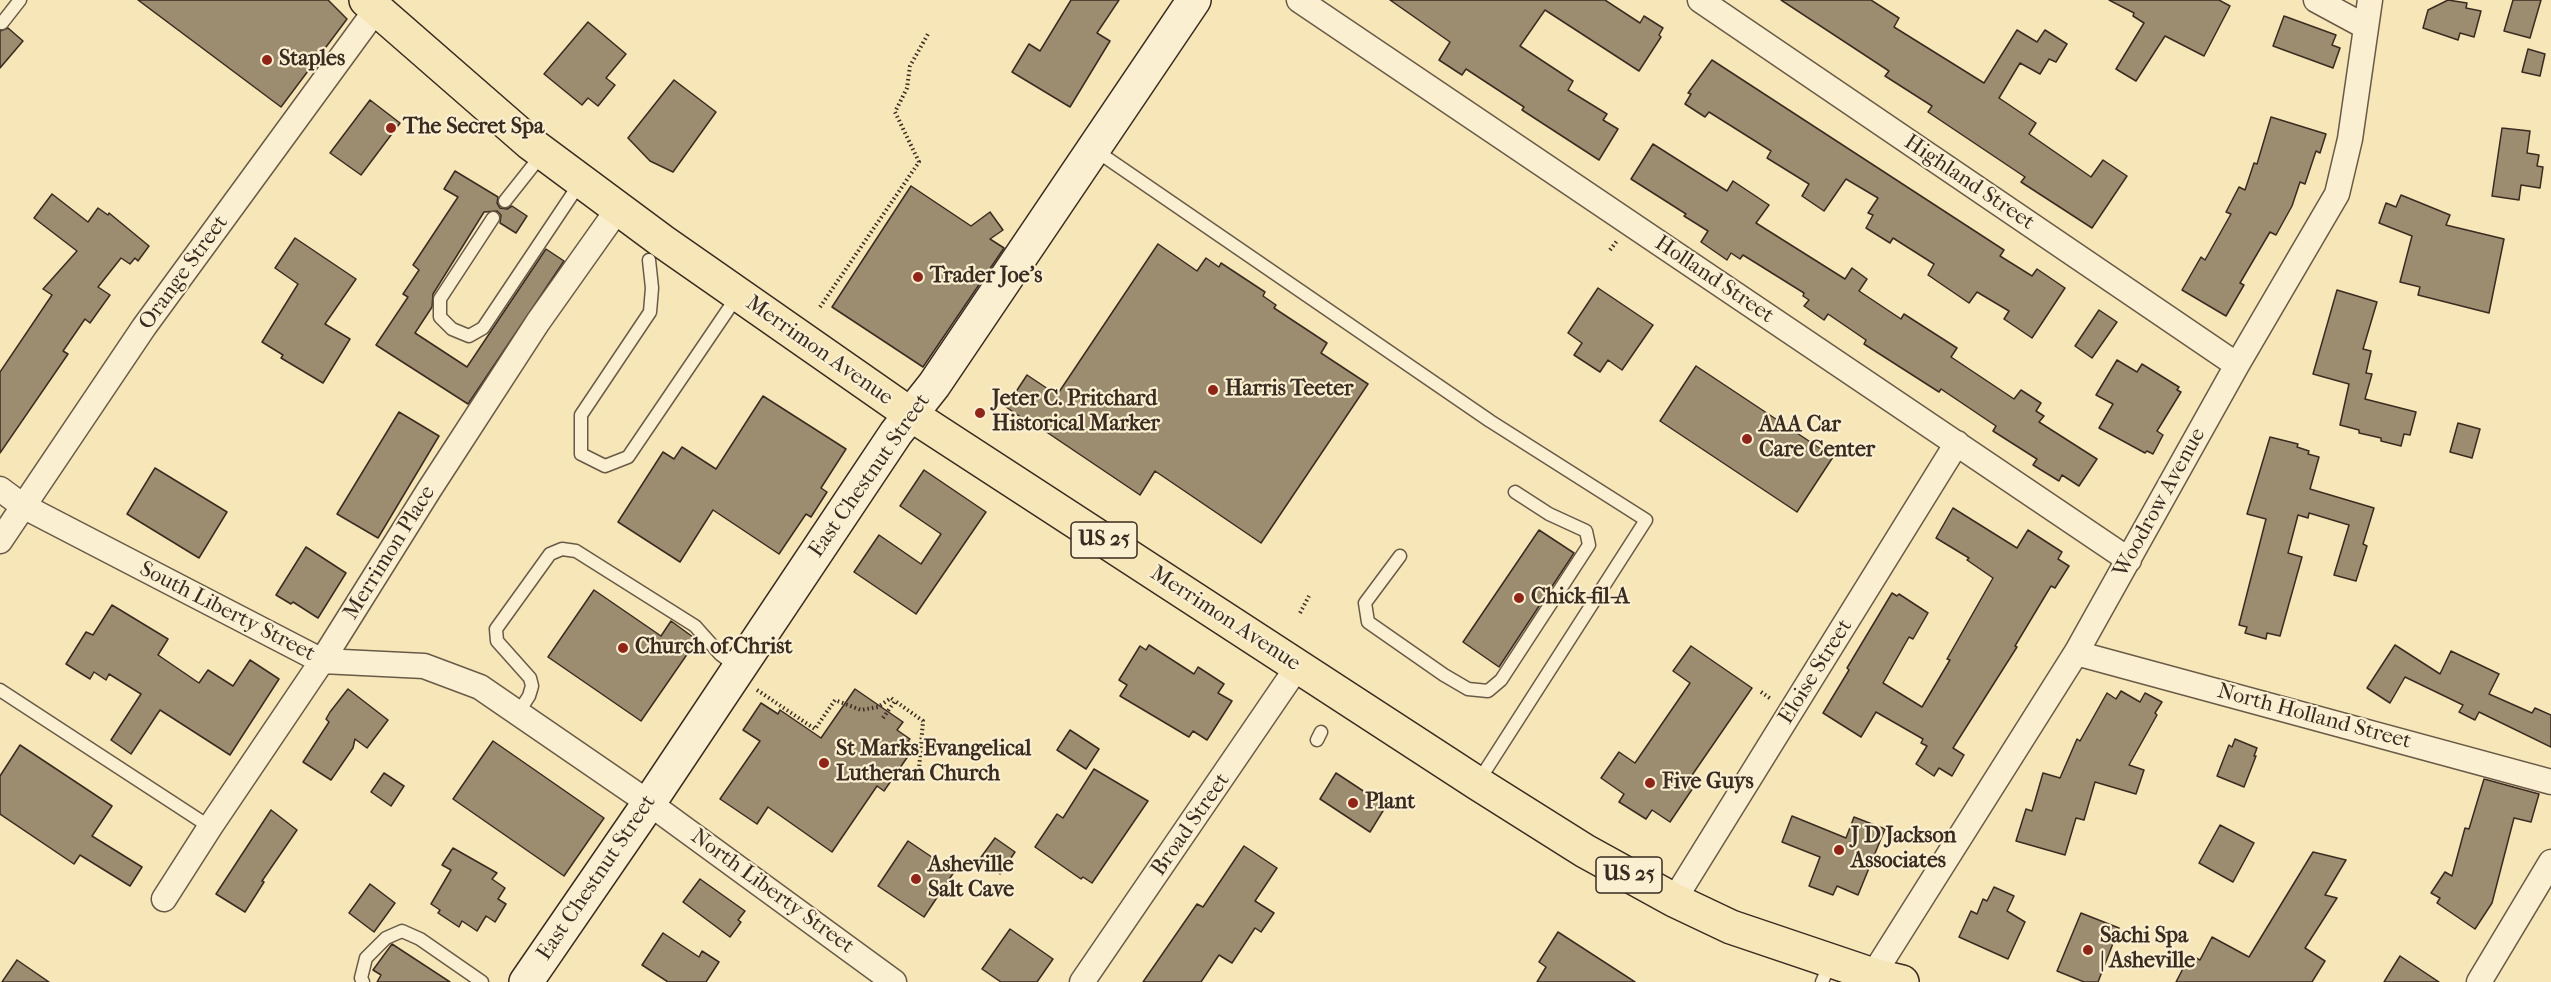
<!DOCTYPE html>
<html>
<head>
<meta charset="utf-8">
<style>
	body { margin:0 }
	canvas { display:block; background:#f7e6b8 }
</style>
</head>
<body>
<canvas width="2551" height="982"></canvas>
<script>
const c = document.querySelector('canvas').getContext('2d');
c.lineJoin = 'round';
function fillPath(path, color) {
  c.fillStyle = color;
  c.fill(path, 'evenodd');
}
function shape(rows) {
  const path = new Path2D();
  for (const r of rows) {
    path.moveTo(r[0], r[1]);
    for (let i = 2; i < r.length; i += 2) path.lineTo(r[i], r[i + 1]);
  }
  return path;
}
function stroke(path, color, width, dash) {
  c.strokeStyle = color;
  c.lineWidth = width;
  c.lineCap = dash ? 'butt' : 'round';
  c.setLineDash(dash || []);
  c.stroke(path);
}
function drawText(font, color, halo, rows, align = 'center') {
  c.font = font + ' "IM FELL French Canon",serif';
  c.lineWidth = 4.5;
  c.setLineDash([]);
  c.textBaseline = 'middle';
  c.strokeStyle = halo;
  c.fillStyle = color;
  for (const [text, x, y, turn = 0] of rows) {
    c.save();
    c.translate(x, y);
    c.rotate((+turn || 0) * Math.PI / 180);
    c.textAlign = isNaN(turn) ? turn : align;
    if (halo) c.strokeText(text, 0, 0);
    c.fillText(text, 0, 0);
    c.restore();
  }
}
const building = shape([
	[138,0,328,0,347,19,281,107,138,0],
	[1071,0,1119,0,1097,33,1110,41,1070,107,1012,72,1029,44,1040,51,1071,0],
	[1390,0,1605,0,1640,23,1644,16,1663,28,1659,35,1661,37,1639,71,1545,10,1520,46,1573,81,1568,90,1607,114,1603,120,1618,129,1599,160,1522,110,1524,107,1466,69,1462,75,1439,60,1450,42,1390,0],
	[1781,0,1871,0,1899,18,1894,27,1984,83,2017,30,2037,42,2045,30,2067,44,2056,62,2049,59,2040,74,2020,63,1999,98,2036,123,2029,134,2091,177,2103,160,2127,176,2092,228,2021,182,2025,177,1928,112,1932,106,1885,76,1889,71,1781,0],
	[2109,0,2219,0,2230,6,2204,56,2165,36,2136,81,2116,69,2144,23,2133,16,2134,13,2109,0],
	[2448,0,2467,3,2466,8,2481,11,2474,37,2460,33,2458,40,2423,28,2428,10,2448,0],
	[2513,0,2541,0,2530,38,2504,31,2513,0],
	[2284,16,2336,35,2332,45,2340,48,2333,68,2273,46,2284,16],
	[588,22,626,54,606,78,615,85,598,106,588,98,582,105,544,74,588,22],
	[8,28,23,41,0,68,0,31,8,28],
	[2528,49,2545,54,2540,76,2522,72,2528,49],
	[1712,60,2004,250,2000,256,2032,276,2037,269,2065,288,2032,338,2004,319,2009,311,1977,292,1969,303,1928,275,1934,264,1893,238,1890,243,1866,228,1873,215,1868,213,1878,198,1846,179,1824,211,1802,196,1809,184,1767,158,1771,151,1709,112,1705,117,1685,104,1691,94,1688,93,1712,60],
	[674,80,716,112,673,172,650,161,628,138,674,80],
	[370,100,400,123,361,175,330,153,370,100],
	[2271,117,2326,134,2320,153,2316,151,2305,184,2300,182,2292,206,2276,235,2270,232,2240,283,2244,285,2226,316,2182,290,2201,257,2205,260,2231,214,2226,212,2239,187,2245,190,2254,163,2257,164,2271,117],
	[2502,128,2530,131,2527,153,2539,155,2537,166,2543,167,2540,188,2521,185,2519,200,2492,196,2502,128],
	[1653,144,1727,191,1733,181,1769,205,1756,223,1845,279,1852,268,1867,279,1859,291,1901,319,1904,314,1957,348,1951,357,2014,399,2021,390,2041,403,2036,411,2044,416,2039,422,2097,459,2079,486,2062,475,2059,481,2033,465,2037,459,1993,431,1996,426,1941,389,1939,392,1864,344,1866,340,1828,314,1824,320,1804,306,1809,300,1803,296,1804,293,1743,255,1740,259,1731,253,1727,260,1701,242,1708,231,1684,216,1686,214,1631,179,1653,144],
	[455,171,498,197,497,203,500,208,507,209,512,206,527,216,516,233,500,223,501,215,497,211,484,212,433,294,432,307,415,333,467,367,546,249,564,261,468,404,376,345,408,297,403,294,419,270,413,265,458,197,444,189,455,171],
	[911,186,971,226,990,212,1003,230,990,239,1004,248,923,367,832,307,911,186],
	[52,194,88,222,98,208,108,215,109,213,149,246,138,261,135,258,130,264,121,258,98,287,110,295,90,323,85,319,63,351,68,354,0,453,0,372,52,295,43,289,77,251,34,218,52,194],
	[2401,195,2450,215,2446,225,2504,239,2489,313,2418,295,2420,287,2400,282,2412,236,2379,223,2386,203,2396,207,2401,195],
	[295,238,356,279,325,324,350,339,323,383,281,358,283,355,262,342,298,284,275,268,295,238],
	[1158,244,1197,271,1206,258,1219,267,1221,263,1265,292,1263,296,1276,305,1274,308,1327,343,1321,353,1368,384,1261,543,1155,471,1140,495,1042,429,1041,431,1006,407,1027,375,1057,395,1158,244],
	[1598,288,1653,325,1622,370,1608,360,1600,372,1574,355,1582,343,1568,333,1598,288],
	[2337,290,2377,302,2363,349,2371,351,2366,373,2372,374,2365,399,2416,412,2410,435,2404,434,2401,446,2381,441,2381,438,2359,433,2359,430,2340,425,2349,384,2313,374,2337,290],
	[2099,310,2117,322,2092,358,2075,346,2099,310],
	[2117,360,2137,372,2142,364,2179,387,2177,390,2181,392,2157,431,2163,435,2153,454,2147,451,2145,453,2099,428,2113,404,2096,395,2117,360],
	[1696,366,1833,457,1797,512,1660,421,1696,366],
	[763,396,846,449,821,488,827,492,811,517,806,514,779,554,713,510,680,562,618,522,663,452,674,459,682,447,716,469,763,396],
	[399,412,439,436,378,538,337,514,399,412],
	[2458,423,2480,429,2472,458,2450,452,2458,423],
	[2270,437,2298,444,2297,447,2309,451,2308,454,2319,457,2310,489,2374,508,2363,544,2367,546,2356,581,2334,575,2349,525,2309,513,2308,518,2298,515,2288,553,2302,557,2280,636,2267,633,2266,639,2245,633,2247,627,2239,625,2266,519,2247,514,2270,437],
	[155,468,227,512,199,558,127,514,155,468],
	[924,470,986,512,916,614,854,572,879,535,921,564,941,534,900,506,924,470],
	[1953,508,2017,548,2028,530,2062,552,2058,559,2069,566,2055,588,2051,586,2015,646,2017,647,1953,748,1964,755,1952,776,1939,768,1934,776,1916,764,1927,746,1921,743,1923,739,1876,712,1861,737,1823,713,1849,670,1847,668,1892,593,1897,596,1899,594,1928,613,1913,639,1909,637,1883,683,1922,707,1950,660,1947,659,1993,578,1967,560,1969,558,1936,538,1953,508],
	[1539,530,1574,553,1499,667,1463,642,1539,530],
	[306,547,346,573,318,618,293,602,291,604,276,595,306,547],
	[594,590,661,636,671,621,697,640,641,721,548,657,594,590],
	[112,605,168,639,158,655,199,683,208,670,233,686,250,660,279,679,230,755,160,710,131,754,111,740,141,694,109,674,106,680,94,672,90,679,66,664,86,632,93,635,112,605],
	[1149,645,1194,674,1198,667,1224,684,1218,693,1232,701,1207,740,1193,731,1189,737,1120,696,1127,685,1119,680,1140,646,1146,650,1149,645],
	[2395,645,2440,674,2451,651,2499,674,2489,694,2532,713,2535,708,2551,715,2551,747,2479,712,2475,720,2459,712,2463,705,2405,677,2390,703,2367,688,2395,645],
	[1691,646,1752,688,1688,781,1695,785,1670,822,1652,810,1646,819,1619,802,1624,794,1601,778,1619,752,1635,763,1690,683,1673,671,1691,646],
	[348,689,388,720,367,748,355,739,353,748,331,780,303,762,329,722,326,719,330,712,348,689],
	[855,689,903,722,897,730,910,739,908,741,915,746,884,791,877,786,832,852,768,807,757,824,720,799,760,741,743,730,761,703,778,714,780,710,821,738,855,689],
	[2121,691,2140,702,2145,693,2162,702,2155,713,2157,715,2129,765,2144,770,2136,794,2095,782,2084,820,2076,818,2065,855,2016,841,2026,809,2032,811,2043,773,2060,778,2077,739,2080,741,2107,693,2116,699,2121,691],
	[1070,730,1099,749,1086,769,1057,750,1070,730],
	[2235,739,2257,748,2254,756,2256,756,2244,787,2217,776,2229,745,2232,747,2235,739],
	[493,741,604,818,564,876,453,799,493,741],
	[20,745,112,806,92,836,142,867,130,886,80,855,74,864,0,814,0,776,20,745],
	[1094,769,1148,801,1092,883,1083,877,1081,879,1035,847,1057,814,1063,818,1094,769],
	[384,773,404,786,391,806,371,792,384,773],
	[1336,773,1386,806,1370,832,1320,799,1336,773],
	[2484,779,2539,794,2531,822,2514,818,2492,903,2475,929,2437,903,2440,898,2431,893,2445,872,2452,876,2465,828,2469,829,2484,779],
	[271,810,297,830,262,881,264,882,245,912,216,894,271,810],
	[1792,816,1846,838,1854,817,1885,829,1858,895,1837,886,1833,895,1809,886,1820,857,1782,842,1792,816],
	[2220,825,2254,843,2233,882,2199,863,2220,825],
	[995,838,1015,852,1000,874,979,860,995,838],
	[908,841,954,872,924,917,878,886,908,841],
	[1244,846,1277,868,1255,901,1274,913,1261,932,1255,928,1232,963,1219,955,1201,982,1143,982,1197,904,1203,907,1244,846],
	[453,848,497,873,492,879,505,888,498,899,506,904,495,922,486,916,477,931,462,921,459,927,438,913,440,910,431,904,451,870,442,865,453,848],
	[2313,852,2346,860,2325,895,2337,898,2305,948,2325,961,2312,982,2176,982,2190,955,2200,960,2212,937,2249,957,2313,852],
	[700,879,745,911,738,920,741,922,730,937,683,902,700,879],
	[370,884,395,903,374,932,349,913,370,884],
	[1994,887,2014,896,2007,911,2025,922,2008,959,1959,937,1971,911,1977,914,1983,899,1987,901,1994,887],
	[2081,913,2119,928,2098,982,2084,982,2057,971,2081,913],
	[1010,929,1053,959,1037,982,1001,982,982,969,1010,929],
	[1558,932,1635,982,1537,982,1546,967,1539,962,1558,932],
	[663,933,699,957,702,951,719,962,706,982,668,982,642,965,663,933],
	[392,944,450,982,377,982,381,975,373,970,392,944],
	[2400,956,2439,982,2384,982,2400,956],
	[17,960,49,982,2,982,17,960]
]);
fillPath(building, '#9c8c70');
stroke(building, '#3a2b21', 1.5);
const lane = shape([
	[2,23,20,0],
	[1095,150,1490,421,1646,520,1478,782],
	[505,201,543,153],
	[493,218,440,299,440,317,452,329,469,336,483,328,580,183],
	[649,260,652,288,650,312,581,415,581,454,605,466,628,457,738,295],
	[1400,556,1365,603,1368,622,1444,675,1468,689,1488,691,1501,680,1589,545,1586,531,1549,514,1515,492],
	[0,690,210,827],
	[518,713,529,696,532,686,530,678,497,641,496,629,550,554,562,549,576,551,695,626,720,654,738,668],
	[1317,740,1321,732],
	[363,982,361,978,366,958,386,938,402,931,420,939,482,982],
	[1822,982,1830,963]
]);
const street = shape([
	[1299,0,2129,560],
	[1700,0,2237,365],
	[2316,0,2366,27],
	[0,489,23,506,322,661,424,666,480,687,649,803,894,982],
	[0,541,144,327,375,11],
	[2076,653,2551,782],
	[164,899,210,827,322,661,429,490,538,322,618,209],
	[1674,900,1957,443],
	[1873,975,2076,653,2237,365,2337,194,2350,139,2370,0],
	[1082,982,1298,666],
	[2479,982,2551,862]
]);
const secondary = shape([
	[526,982,649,803,896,433,934,385,1194,0]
]);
const primary = shape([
	[366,0,530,143,662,241,910,414,1477,783,1585,851,1674,900,1731,927,1873,975,1902,982]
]);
stroke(lane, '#695a47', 15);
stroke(street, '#695a47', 27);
stroke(secondary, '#3a2b21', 36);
stroke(primary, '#3a2b21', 36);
stroke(shape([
	[1610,250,1617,241],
	[820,307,919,162,895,112,907,88,910,66,928,34],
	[1300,613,1309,596],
	[757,690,815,729,835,700,861,710,878,707,891,698,895,701],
	[1761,692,1771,699],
	[883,718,895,701,923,721,919,769]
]), '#3a2b21', 4, [1.5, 3]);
stroke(lane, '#faefd1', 12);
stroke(street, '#faefd1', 24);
stroke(secondary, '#faefd1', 33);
stroke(primary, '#f7e6b8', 33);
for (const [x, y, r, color] of [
	[267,60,6,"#8f2418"],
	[391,128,6,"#8f2418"],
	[918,277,6,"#8f2418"],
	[1213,390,6,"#8f2418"],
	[980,413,6,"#8f2418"],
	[1747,439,6,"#8f2418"],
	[1519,598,6,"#8f2418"],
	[623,648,6,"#8f2418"],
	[824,763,6,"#8f2418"],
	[1650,783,6,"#8f2418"],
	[1353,803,6,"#8f2418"],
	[1839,850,6,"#8f2418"],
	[916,879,6,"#8f2418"],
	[2088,950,6,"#8f2418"]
]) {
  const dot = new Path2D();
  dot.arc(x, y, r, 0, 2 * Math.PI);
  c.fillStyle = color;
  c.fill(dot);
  stroke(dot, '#faefd1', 2);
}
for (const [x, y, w] of [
	[1104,540,66],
	[1629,875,66]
]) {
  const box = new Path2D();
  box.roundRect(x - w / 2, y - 18, w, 36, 4.5);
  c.fillStyle = '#faefd1';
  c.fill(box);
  stroke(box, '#3a2b21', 1.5);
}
drawText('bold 21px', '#3a2b21', null, [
	["US 25",1104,540],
	["US 25",1629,875]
]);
drawText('bold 22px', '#3a2b21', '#faefd1', [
	["Staples",279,60],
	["The Secret Spa",403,128],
	["Trader Joe's",930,277],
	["Harris Teeter",1225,390],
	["Jeter C. Pritchard",992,400],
	["Historical Marker",992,425],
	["AAA Car",1759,426],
	["Care Center",1759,451],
	["Chick-fil-A",1531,598],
	["Church of Christ",635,648],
	["St Marks Evangelical",836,750],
	["Lutheran Church",836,775],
	["Five Guys",1662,783],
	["Plant",1365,803],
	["J D Jackson",1851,837],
	["Associates",1851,862],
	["Asheville",928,866],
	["Salt Cave",928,891],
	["Sachi Spa",2100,937],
	["| Asheville",2100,962]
], 'left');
drawText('22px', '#3a2b21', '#faefd1', [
	["Highland Street",1969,183,34],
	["Orange Street",184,273,-54],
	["Holland Street",1714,280,34],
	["Merrimon Avenue",819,351,35],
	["East Chestnut Street",870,476,-55],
	["Woodrow Avenue",2160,503,-61],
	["Merrimon Place",390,553,-58],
	["South Liberty Street",227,612,27],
	["Merrimon Avenue",1225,619,33],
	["Eloise Street",1816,672,-58],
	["North Holland Street",2314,717,15],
	["Broad Street",1191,825,-55],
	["East Chestnut Street",597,878,-56],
	["North Liberty Street",772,892,36]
]);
</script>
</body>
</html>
